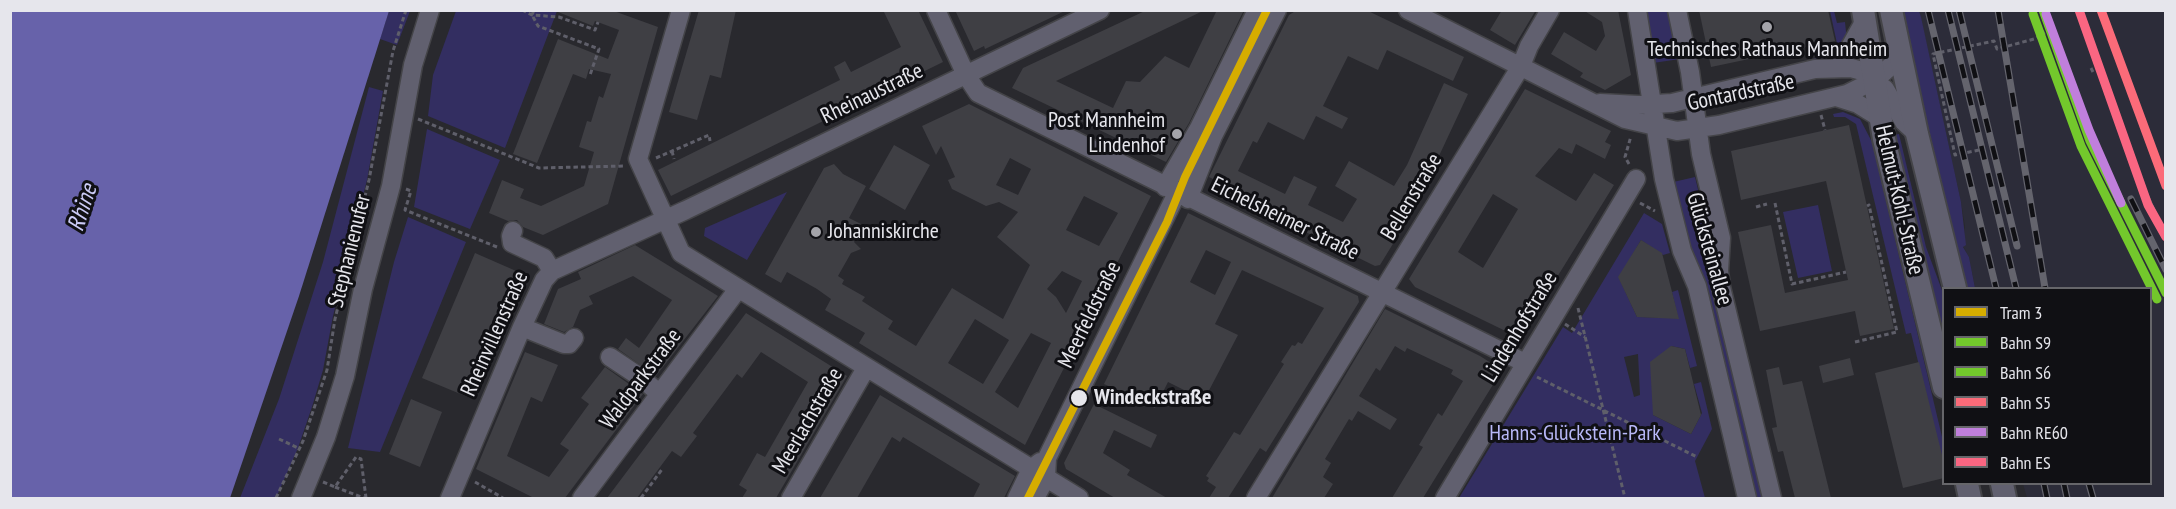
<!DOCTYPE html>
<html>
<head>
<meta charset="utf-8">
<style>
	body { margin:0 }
	#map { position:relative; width:2176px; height:509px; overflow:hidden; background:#29292e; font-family:"PT Sans Narrow",sans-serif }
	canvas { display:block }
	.frame { position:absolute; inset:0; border:12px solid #e6e6ec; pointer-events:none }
	.legend { position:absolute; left:1942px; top:287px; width:210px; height:198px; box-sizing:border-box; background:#101014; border:2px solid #66666a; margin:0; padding:8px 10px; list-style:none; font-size:18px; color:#e6e6ec }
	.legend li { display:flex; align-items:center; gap:12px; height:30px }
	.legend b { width:30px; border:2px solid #66666a }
</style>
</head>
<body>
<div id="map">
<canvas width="2176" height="509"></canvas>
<div class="frame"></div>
<ul class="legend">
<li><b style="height:8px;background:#d6ad00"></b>Tram 3</li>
<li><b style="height:8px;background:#73c82c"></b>Bahn S9</li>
<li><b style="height:8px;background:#73c82c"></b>Bahn S6</li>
<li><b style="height:8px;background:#fb6b79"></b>Bahn S5</li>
<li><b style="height:8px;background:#c07fdc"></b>Bahn RE60</li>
<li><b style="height:8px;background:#fa6682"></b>Bahn ES</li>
</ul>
</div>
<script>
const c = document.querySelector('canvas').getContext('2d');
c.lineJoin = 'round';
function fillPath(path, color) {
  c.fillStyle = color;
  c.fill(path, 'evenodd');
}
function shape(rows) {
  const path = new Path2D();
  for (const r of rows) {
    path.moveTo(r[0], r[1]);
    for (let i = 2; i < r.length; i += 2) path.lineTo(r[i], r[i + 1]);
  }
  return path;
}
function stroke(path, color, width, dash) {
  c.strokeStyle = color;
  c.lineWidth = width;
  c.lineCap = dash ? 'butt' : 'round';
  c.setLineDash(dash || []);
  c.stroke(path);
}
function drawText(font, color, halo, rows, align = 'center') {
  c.font = font + ' "PT Sans Narrow",sans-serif';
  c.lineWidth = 6;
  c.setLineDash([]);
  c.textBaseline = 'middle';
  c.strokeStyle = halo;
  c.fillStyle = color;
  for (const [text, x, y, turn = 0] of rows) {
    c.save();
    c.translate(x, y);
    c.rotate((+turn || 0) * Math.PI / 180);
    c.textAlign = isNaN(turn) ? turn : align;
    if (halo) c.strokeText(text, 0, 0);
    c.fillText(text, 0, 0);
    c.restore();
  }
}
fillPath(shape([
	[1919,11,2165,11,2165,498,2027,498,2023,484,2150,484,2150,288,1975,288,1969,257,1963,246,1965,226,1961,202]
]), '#2c2c39');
fillPath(shape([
	[389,11,410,11,397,45,380,39],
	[456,11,557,11,505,148,428,116,433,75],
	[1645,11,1672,11,1680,59,1653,63],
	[1830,11,1834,11,1837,23,1845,22,1847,42,1839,54,1831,60,1813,66,1796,64,1823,56,1822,51,1838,48],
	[1904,11,1919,11,1921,17,1961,202,1966,245,1963,247,1969,257,1975,288,1967,288,1928,126],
	[369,87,383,91,367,180,333,316,323,370,312,407,298,448,276,498,240,498,279,399,323,262],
	[1843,112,1860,119,1872,142,1943,441,1943,463,1911,333,1906,334,1856,124,1845,117,1834,117,1833,114],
	[427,129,500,160,470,229,414,207],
	[1899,134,1926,247,1943,293,1943,341,1894,135],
	[1695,177,1712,247,1768,498,1752,498,1669,183],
	[787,192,747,260,704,236,705,228],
	[1818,205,1832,271,1798,278,1783,212],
	[1644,213,1662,224,1670,253,1663,255,1641,240,1619,278,1637,317,1678,318,1672,292,1678,290,1697,366,1690,368,1685,349,1671,346,1653,415,1691,434,1702,413,1694,384,1701,382,1712,429,1695,461,1705,498,1459,498,1563,327,1572,333],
	[1638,354,1640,395,1634,397,1624,357],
	[408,217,466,242,380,452,348,448,394,262]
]), '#332e61');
fillPath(shape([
	[10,11,389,11,299,296,230,498,11,498]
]), '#6762aa');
fillPath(shape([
	[553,10,611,10,658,27,608,204,543,235,523,227,517,220,508,221,489,213,502,180,524,189,520,198,541,206,584,186,594,152,579,147,587,121,591,122,599,96,603,98,611,74,589,69,586,79,573,74,537,163,513,154,558,39,608,59,619,30,595,21,593,26],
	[699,10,736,10,721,78,710,75,697,120,669,112],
	[883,10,918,10,943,62,671,196,658,170,840,80,834,67,845,61,851,72,901,47],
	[955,10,1067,10,985,49,984,46,974,51],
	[1147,10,1205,10,1056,81,1113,108,1126,81,1140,82,1165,56,1189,68,1217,10,1244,10,1189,123,1166,162,1012,88,1023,68],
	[1297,10,1366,10,1464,57,1453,81,1387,50,1378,70,1348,56,1323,106,1348,118,1342,129,1316,116,1304,140,1268,122,1257,143,1253,141,1238,171,1285,194,1294,176,1317,187,1308,205,1343,222,1357,199,1335,186,1349,161,1394,186,1407,165,1444,83,1468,94,1431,173,1435,175,1380,265,1375,266,1234,197,1237,191,1209,177,1289,15],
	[1502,10,1536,10,1515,45,1490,30],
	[1583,10,1618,10,1631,75,1605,90,1580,77,1583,73,1551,54,1564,32,1596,51,1605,36,1602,22],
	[1699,10,1828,10,1835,41,1711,67],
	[1525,89,1611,131,1605,142,1611,145,1605,159,1576,144,1572,154,1559,148,1535,176,1576,201,1594,173,1614,185,1533,316,1522,339,1415,287,1409,279],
	[1493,194,1518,209,1483,268,1458,252],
	[969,104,1151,196,1025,445,859,343,865,333,825,310,831,299,817,289,787,272,781,283,765,274,824,168,834,164,843,174,866,186,849,218,863,225,854,242,861,249,851,253,838,276,844,280,842,284,865,297,862,301,893,321,888,329,916,346,952,288,1003,319,1030,265,997,237,1018,212,999,202,986,206,952,189,948,180,955,177,941,146,936,155,922,126],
	[1010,158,1031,169,1018,195,996,185],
	[1084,196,1118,213,1099,246,1066,230],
	[1062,271,1082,281,1066,313,1056,297,1047,289],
	[975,319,1009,340,983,384,948,363],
	[1031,333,1051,343,1018,408,995,392],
	[1849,125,1894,329,1860,336,1855,311,1760,331,1738,232,1771,225,1785,293,1848,280,1826,181,1741,200,1731,151],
	[894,145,930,165,905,210,869,189],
	[1188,213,1358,296,1359,302,1266,452,1260,448,1228,498,1209,498,1216,487,1207,481,1209,478,1206,476,1234,432,1240,435,1284,364,1281,362,1292,345,1295,346,1298,342,1302,344,1324,308,1242,270,1215,324,1238,335,1204,400,1168,382,1155,408,1104,384],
	[1206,250,1231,262,1215,295,1190,282],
	[1641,240,1662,253,1679,319,1637,317,1618,277],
	[635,245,718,296,656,376,618,349,626,338,639,348,672,300,633,276,589,296,593,304,580,310,573,327,564,332,544,324,558,289,581,279,578,272],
	[475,253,523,274,470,398,422,378],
	[1385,309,1480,356,1502,370,1423,498,1392,498,1423,447,1419,445,1438,413,1442,416,1463,381,1451,374,1453,370,1407,348,1405,352,1395,346,1380,371,1376,368,1359,396,1397,419,1390,430,1358,411,1352,421,1349,419,1325,459,1331,463,1323,477,1333,484,1324,498,1272,498],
	[746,313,847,376,776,498,742,498,747,490,739,485,757,453,765,457,808,382,761,352,742,378,737,374,693,433,697,436,681,457,672,451,637,498,607,498],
	[1671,346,1685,349,1701,415,1691,434,1653,415,1650,362],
	[525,352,558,365,542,402,531,397,507,456,549,477,569,450,560,444,589,404,581,398,605,367,643,394,565,498,534,498,476,469],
	[1850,358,1854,375,1823,383,1819,366],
	[1919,362,1944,463,1944,478,1903,488,1875,373],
	[1779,367,1783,385,1802,381,1831,498,1795,498,1783,451,1778,452,1772,428,1777,427,1766,370],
	[880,395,1015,476,1004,498,973,498,980,484,903,437,900,442,892,437,857,498,820,498],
	[411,399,442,412,420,467,389,454],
	[1094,404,1157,435,1151,448,1114,430,1103,453,1130,470,1127,475,1167,498,1115,498,1066,469,1064,463]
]), '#3f3f44');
const minor = shape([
	[681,10,638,159,681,253,1079,498],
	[936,10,966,75,978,93,1525,363],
	[1408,10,1625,119,1677,131,1719,125,1847,94,1875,80,1901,57],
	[1637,10,1664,179,1682,251,1697,286,1747,498],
	[1677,10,1690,72,1701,154,1721,238,1719,271,1721,287,1772,498],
	[1839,67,1865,20],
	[1836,97,1858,104,1879,117],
	[1600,103,1638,105,1672,103,1815,69,1851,68,1862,71,1885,89,1904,122,1917,134],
	[1165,187,1199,128,1257,10],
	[1188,199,1213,136,1277,10],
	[513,231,511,236,512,243,544,258,552,271],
	[522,327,564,344,569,344,574,338],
	[610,357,640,377,660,394],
	[301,498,326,437,345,376,363,289,391,186,413,65,430,10],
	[450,498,522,327,544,280,552,271,686,210,1100,10],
	[582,498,738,289],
	[791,498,866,368],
	[1017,498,1031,469,1040,462],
	[1035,498,1046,478,1047,458,1177,193],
	[1256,498,1521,66,1529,46,1550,10],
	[1445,498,1636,179]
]);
const major = shape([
	[1863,10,1884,139,1944,387],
	[1891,10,1917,134,1955,288],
	[1967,484,1970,498],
	[2002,484,2005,498]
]);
stroke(minor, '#444448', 21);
stroke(major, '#444448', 26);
stroke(shape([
	[522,10,532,15,559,17,595,30,598,22],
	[534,10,532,15,538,26,599,49,590,75],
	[2091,68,2093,72],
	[1821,115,1825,130],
	[418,119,539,168,624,166],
	[1979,150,1955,155,1933,54,1994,41,1997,49,2034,39,2044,34,2032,10],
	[672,151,674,159],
	[656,158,709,135,710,141],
	[1629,164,1625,157,1631,136],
	[406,189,411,191,405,210,497,247],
	[1640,203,1655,211],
	[1775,203,1792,284,1846,272],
	[1756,207,1767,204],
	[1578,308,1625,498],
	[1565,324,1585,337],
	[1855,342,1897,332,1869,205,1867,206],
	[1537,377,1697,457],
	[279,439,298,448],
	[323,482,335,487,356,457,361,459,366,498],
	[475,482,503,498],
	[335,487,364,498],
	[276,498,303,441,327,370,335,319,369,180,393,51,406,10],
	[641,498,663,468]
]), '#5f5f6a', 3, [4.5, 3]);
stroke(minor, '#61606f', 18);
stroke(major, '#61606f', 22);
const rail = shape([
	[1928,10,1996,288],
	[1948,10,2016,288],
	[1959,10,2017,246],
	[1998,10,2045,288],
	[2145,195,2155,217],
	[2131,199,2166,270],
	[2044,484,2047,498],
	[2064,484,2067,498],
	[2089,484,2093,498]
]);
stroke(rail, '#64646d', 7);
stroke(rail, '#101014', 4.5, [14]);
stroke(shape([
	[2043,10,2090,141,2166,293]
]), '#73c82c', 9);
stroke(shape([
	[2033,14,2081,146,2157,299]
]), '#73c82c', 9);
stroke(shape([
	[2101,10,2166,186]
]), '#fb6b79', 9);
stroke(shape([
	[2046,14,2089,130,2121,203]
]), '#c07fdc', 9);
stroke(shape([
	[2079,10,2148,205,2166,237]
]), '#fa6682', 9);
stroke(shape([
	[1028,498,1167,222,1185,177,1267,10]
]), '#d6ad00', 8);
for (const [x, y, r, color] of [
	[1767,27,6,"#a4a4aa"],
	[1177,134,6,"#a4a4aa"],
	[816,232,6,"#a4a4aa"],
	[1079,398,9,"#e6e6ec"]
]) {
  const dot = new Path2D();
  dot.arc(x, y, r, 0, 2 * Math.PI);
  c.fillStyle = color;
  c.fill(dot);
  stroke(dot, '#101014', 2);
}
drawText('22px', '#e6e6ec', '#101014', [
	["Technisches Rathaus Mannheim",1767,50],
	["Post Mannheim",1165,121,"right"],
	["Lindenhof",1165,146,"right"],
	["Johanniskirche",828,232,"left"]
]);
drawText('22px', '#e6e6ec', '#101014', [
	["Gontardstraße",1741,93,-12],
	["Rheinaustraße",872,94,-26],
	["Bellenstraße",1412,197,-59],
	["Helmut-Kohl-Straße",1899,200,77],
	["Eichelsheimer Straße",1285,219,26],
	["Glücksteinallee",1709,249,74],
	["Stephanienufer",350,251,-76],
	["Meerfeldstraße",1090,315,-64],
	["Lindenhofstraße",1520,327,-59],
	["Rheinvillenstraße",495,334,-66],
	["Waldparkstraße",641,379,-53],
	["Meerlachstraße",808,421,-60]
]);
drawText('bold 22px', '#e6e6ec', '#101014', [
	["Windeckstraße",1094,398]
], 'left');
drawText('22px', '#b8b8f7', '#101014', [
	["Hanns-Glückstein-Park",1575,434]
]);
drawText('italic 24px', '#cbcbf6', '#101014', [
	["Rhine",83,208,-72]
]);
</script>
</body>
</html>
